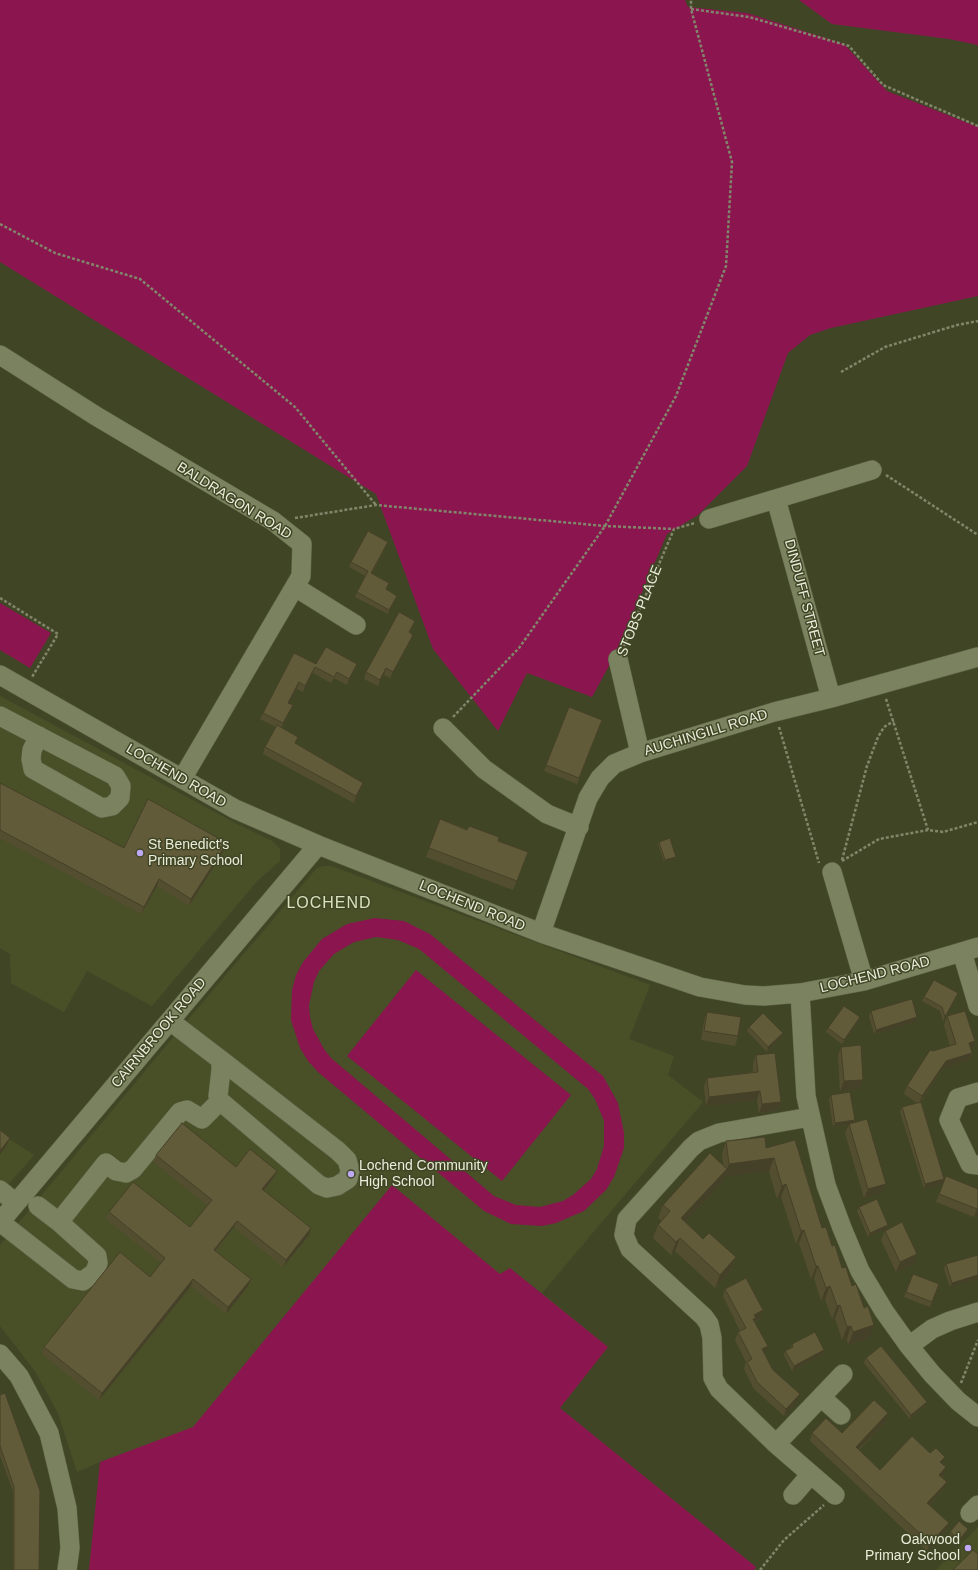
<!DOCTYPE html>
<html>
<head>
<meta charset="utf-8">
<style>
	body { margin:0 }
	canvas { display:block; background:#404625 }
</style>
</head>
<body>
<canvas width="978" height="1570"></canvas>
<script>
const c = document.querySelector('canvas').getContext('2d');
c.lineJoin = 'round';
function fillPath(path, color) {
  c.fillStyle = color;
  c.fill(path, 'evenodd');
}
function shape(rows) {
  const path = new Path2D();
  for (const r of rows) {
    path.moveTo(r[0], r[1]);
    for (let i = 2; i < r.length; i += 2) path.lineTo(r[i], r[i + 1]);
  }
  return path;
}
function stroke(path, color, width, dash) {
  c.strokeStyle = color;
  c.lineWidth = width;
  c.lineCap = dash ? 'butt' : 'round';
  c.setLineDash(dash || []);
  c.stroke(path);
}
function drawText(font, color, halo, rows, align = 'center') {
  c.font = font + ' Arial,sans-serif';
  c.lineWidth = 3;
  c.setLineDash([]);
  c.textBaseline = 'middle';
  c.strokeStyle = halo;
  c.fillStyle = color;
  for (const [text, x, y, turn = 0] of rows) {
    c.save();
    c.translate(x, y);
    c.rotate((+turn || 0) * Math.PI / 180);
    c.textAlign = isNaN(turn) ? turn : align;
    if (halo) c.strokeText(text, 0, 0);
    c.fillText(text, 0, 0);
    c.restore();
  }
}
fillPath(shape([
	[0,696,233,822,272,841,280,849,280,861,258,880,152,1006,87,971,64,1012,11,983,10,954,0,948],
	[323,866,331,866,650,985,629,1039,674,1056,668,1075,703,1102,542,1293,608,1347,560,1408,756,1567,754,1570,100,1462,77,1472,58,1413,35,1371,0,1326,0,1245,186,1022,316,869],
	[0,1133,34,1155,0,1194],
	[978,1527,978,1570,936,1570]
]), '#495028');
fillPath(shape([
	[0,0,685,0,688,7,747,13,844,44,887,91,978,127,978,296,831,328,810,335,788,353,747,466,698,515,667,534,616,653,592,697,527,673,498,731,433,649,376,494,0,262],
	[799,0,978,0,978,45,949,39,832,24],
	[0,603,51,633,30,668,0,650],
	[375,918,404,921,430,934,603,1076,618,1103,624,1133,624,1148,614,1177,606,1190,584,1211,556,1223,542,1226,511,1224,484,1211,318,1072,308,1061,300,1048,291,1020,292,990,296,975,303,962,322,939,347,924],
	[376,937,398,940,419,949,588,1089,595,1099,604,1121,604,1146,597,1169,591,1179,573,1195,563,1201,540,1207,516,1205,494,1196,331,1058,324,1049,313,1029,310,1017,309,1005,314,982,319,971,334,954,354,942],
	[416,970,571,1095,502,1181,347,1056],
	[392,1185,500,1274,510,1268,608,1347,560,1408,756,1567,754,1570,89,1570,100,1462,193,1427]
]), '#8b154f');
const minor = shape([
	[0,355,96,416,273,521,302,544,301,576,182,779],
	[776,499,831,698],
	[709,519,872,470],
	[295,587,356,625],
	[618,659,640,753],
	[0,675,235,809,318,845,541,933,700,987,745,995,764,996,800,993,864,981,978,947],
	[0,716,115,776,121,786,120,798,112,806,102,808,33,769,31,759,32,750,39,736],
	[443,728,484,769,547,814,579,827],
	[832,872,864,981],
	[541,933,588,798,600,778,614,764,640,753,774,712,831,698,978,657],
	[962,952,978,1006],
	[800,993,806,1096,826,1185,842,1228,860,1271,884,1311,909,1346,932,1374,958,1401,978,1417],
	[170,1021,221,1060,221,1070,218,1096,220,1101,319,1185,327,1188,337,1186,348,1179,350,1170,347,1160,338,1151,221,1060],
	[978,1092,958,1098,949,1120,970,1164,978,1165],
	[810,1117,719,1133,699,1141,691,1148,627,1219,624,1235,630,1249,704,1317,709,1324,712,1338,713,1378,719,1389,776,1444,835,1495],
	[0,1190,16,1203],
	[38,1206,59,1222,106,1163,116,1171,126,1173,133,1169,180,1112,187,1110,202,1119,220,1101],
	[0,1222,318,845],
	[0,1222,73,1279,83,1281,95,1272,98,1263,97,1256,59,1222],
	[909,1346,932,1329,950,1321,978,1312],
	[0,1354,19,1376,49,1433,67,1508,70,1548,67,1570],
	[821,1397,841,1415],
	[776,1444,843,1374],
	[793,1495,811,1474],
	[970,1513,978,1505]
]);
stroke(minor, '#5d6246', 20);
stroke(shape([
	[691,9,749,17,849,46,883,85,978,126],
	[0,224,55,253,140,279,295,407,376,505],
	[841,372,885,347,957,325,978,321],
	[886,475,978,535],
	[295,518,376,505,605,526,674,529],
	[0,598,58,634,32,677],
	[624,646,674,529,695,523],
	[886,699,928,830],
	[453,717,519,648,605,526,676,396,726,266,732,162,691,9,691,0],
	[779,727,819,863],
	[842,860,867,766,878,737,884,727,894,721],
	[842,861,879,839,928,830,943,832,978,822],
	[961,1383,978,1340],
	[760,1570,784,1540,824,1505]
]), '#81866b', 2.5, [3, 2]);
stroke(minor, '#7b825f', 19);
fillPath(shape([
	[386,547,372,573,389,583,386,590,395,600,388,614,355,597,357,592,366,576,349,567,351,562],
	[412,627,410,633,413,635,410,642,390,678,384,675,378,686,364,679,366,672],
	[316,664,357,664,355,670,347,685,334,678,331,683,313,673,303,692,297,689,289,703,293,705,290,711,282,728,296,744,363,783,361,790,354,803,263,754,265,747,276,727,260,719,263,713],
	[569,707,602,720,577,784,544,771],
	[0,783,124,848,227,843,224,850,189,906,157,886,141,914,0,838],
	[440,819,528,852,513,890,426,857],
	[659,842,676,857,675,859,664,862,658,844],
	[924,997,956,998,943,1021,940,1011,922,1001],
	[871,1011,917,1017,916,1022,874,1034,869,1016],
	[707,1012,738,1036,735,1046,701,1040,704,1021],
	[947,1016,972,1050,971,1050,972,1053,968,1061,942,1069,921,1102,944,1179,942,1184,924,1189,900,1112,902,1107,917,1103,904,1094,907,1086,933,1051,950,1046,944,1025],
	[860,1017,858,1022,842,1044,826,1032,828,1028],
	[749,1027,781,1038,767,1052,747,1031],
	[841,1047,860,1089,840,1091,838,1056],
	[756,1055,778,1110,759,1113,757,1100,706,1106,704,1087,707,1078,753,1072,753,1064],
	[831,1095,855,1120,854,1123,883,1193,864,1198,845,1133,849,1125,833,1127,829,1100],
	[795,1140,822,1228,832,1246,842,1268,869,1338,848,1345,847,1339,842,1340,835,1318,832,1319,825,1299,821,1301,814,1278,811,1279,799,1243,796,1244,781,1197,777,1199,769,1171,724,1176,722,1182,685,1222,703,1239,736,1257,731,1270,715,1288,675,1251,671,1255,653,1238,658,1225,662,1221,658,1218,663,1205,723,1165,722,1154,726,1141,766,1148],
	[156,1155,236,1167,274,1177,264,1190,309,1235,283,1267,234,1227,216,1251,248,1286,226,1314,191,1286,99,1400,42,1354,44,1347,150,1277,161,1263,106,1219,109,1212,190,1227,207,1205,153,1162],
	[978,1189,978,1216,974,1217,936,1202,939,1194],
	[859,1207,888,1225,886,1229,868,1237,857,1211],
	[885,1231,914,1263,896,1272,881,1240],
	[978,1255,950,1287,944,1269,946,1264],
	[913,1274,939,1284,930,1307,904,1297],
	[725,1289,763,1310,761,1318,755,1322,765,1354,773,1370,797,1402,784,1416,754,1389,744,1369,746,1362,735,1340,738,1332,740,1331,723,1296],
	[792,1344,824,1350,823,1354,792,1371,784,1355,785,1351,791,1348],
	[866,1358,925,1406,910,1419,864,1363],
	[0,1395,39,1570,13,1570,13,1491,0,1456],
	[886,1421,859,1450,880,1470,930,1453,945,1457,942,1463,943,1475,942,1477,944,1489,930,1505,949,1523,946,1531,927,1551,810,1441,812,1433,842,1433],
	[968,1529,968,1531,958,1542,949,1535,950,1532]
]), '#544e31');
fillPath(shape([
	[388,542,386,547,369,577,371,573],
	[397,596,388,614,389,610],
	[413,635,410,642,390,678,393,672],
	[357,664,355,670,347,685,349,679],
	[315,667,313,673,303,692,305,686],
	[386,668,384,675,378,686,380,680],
	[299,682,297,689,286,709,288,703],
	[293,705,281,729,283,723],
	[363,783,361,790,354,803,356,796],
	[227,843,224,850,189,906,191,899],
	[676,857,675,859,664,862,665,860],
	[159,879,157,886,141,914,144,907],
	[958,993,956,998,943,1021,945,1017],
	[860,1017,858,1022,842,1044,844,1040],
	[917,1017,916,1022,874,1034,876,1030],
	[783,1033,781,1038,767,1052,768,1047],
	[975,1041,972,1050,966,1052,969,1043],
	[972,1053,968,1061,942,1069,919,1104,922,1096,946,1061],
	[863,1080,860,1089,840,1091,844,1081],
	[760,1091,757,1100,706,1106,709,1097],
	[781,1102,778,1110,759,1113,762,1104],
	[855,1120,853,1124,833,1127,835,1123],
	[10,1138,6,1146,0,1155,0,1151],
	[774,1158,769,1171,724,1177,729,1164],
	[727,1169,722,1182,677,1231,681,1218],
	[277,1171,274,1177,260,1195,262,1189],
	[944,1179,942,1184,924,1189,925,1184],
	[786,1184,781,1197,777,1199,782,1186],
	[886,1184,883,1193,864,1198,868,1189],
	[977,1209,978,1209,978,1216,974,1217],
	[237,1221,234,1227,211,1256,214,1250],
	[888,1225,886,1229,868,1237,870,1233],
	[311,1228,309,1235,283,1267,286,1260],
	[804,1230,799,1243,796,1244,801,1231],
	[680,1238,675,1251,671,1255,676,1242],
	[917,1254,914,1263,896,1272,900,1262],
	[736,1257,731,1270,715,1288,720,1275],
	[816,1266,818,1266,814,1278,811,1279],
	[978,1275,978,1279,950,1287,952,1283],
	[193,1279,191,1286,99,1400,102,1393],
	[251,1279,248,1286,226,1314,228,1307],
	[830,1286,825,1299,821,1301,826,1288],
	[840,1305,835,1318,832,1319,837,1306],
	[763,1310,761,1318,755,1321,753,1326,750,1327,754,1315],
	[874,1325,869,1338,848,1345,853,1332],
	[851,1326,847,1339,842,1340,847,1327],
	[768,1346,765,1354,762,1349],
	[824,1350,823,1354,792,1371,794,1366],
	[800,1394,797,1402,784,1416,786,1409],
	[927,1402,925,1406,910,1419,911,1415],
	[888,1413,886,1421,853,1455,856,1447],
	[945,1457,942,1464,940,1462],
	[946,1467,943,1475,936,1483,939,1475],
	[947,1482,944,1489,924,1511,927,1503],
	[949,1523,946,1531,927,1551,930,1543],
	[968,1529,968,1531,958,1542,959,1540]
]), '#454028');
const building = shape([
	[368,531,388,542,371,573,389,583,386,589,397,596,389,610,357,592,368,571,351,562,368,531],
	[399,612,415,621,409,632,413,635,393,672,386,668,380,680,366,672,399,612],
	[326,647,357,664,349,679,337,672,334,677,315,667,305,686,299,682,288,703,293,705,283,723,263,713,294,653,316,664,326,647],
	[569,707,602,720,579,778,546,765,569,707],
	[277,725,298,737,295,743,363,783,356,796,265,747,277,725],
	[0,783,124,848,148,799,227,843,191,899,159,879,144,907,0,830,0,783],
	[440,819,467,830,469,826,499,837,498,841,528,852,517,881,429,848,440,819],
	[670,838,676,857,665,860,659,842,670,838],
	[934,980,958,993,945,1017,942,1007,924,997,934,980],
	[912,999,917,1017,876,1030,871,1011,912,999],
	[844,1006,860,1017,844,1040,828,1028,844,1006],
	[965,1011,975,1041,969,1043,972,1053,946,1061,922,1096,907,1086,930,1050,933,1051,956,1044,947,1016,965,1011],
	[707,1012,741,1017,738,1036,704,1031,707,1012],
	[763,1013,783,1033,768,1047,749,1027,763,1013],
	[861,1045,863,1080,844,1081,841,1047,861,1045],
	[775,1053,781,1102,762,1104,760,1091,709,1097,707,1078,758,1072,756,1055,775,1053],
	[850,1092,855,1120,835,1123,831,1095,850,1092],
	[921,1102,944,1179,925,1184,902,1107,921,1102],
	[867,1119,886,1184,868,1189,849,1124,867,1119],
	[182,1123,236,1167,250,1149,277,1171,262,1189,311,1228,286,1260,237,1221,214,1250,251,1279,228,1307,193,1279,102,1393,44,1347,120,1252,150,1277,165,1258,109,1212,133,1182,190,1227,212,1200,156,1155,182,1123],
	[0,1130,10,1138,0,1151,0,1130],
	[765,1137,766,1148,795,1140,822,1228,826,1227,832,1246,835,1245,842,1268,846,1267,852,1286,856,1284,864,1308,868,1306,874,1325,853,1332,851,1326,847,1327,840,1305,837,1306,830,1286,826,1288,818,1266,816,1266,804,1230,801,1231,786,1184,782,1186,774,1158,729,1164,726,1141,765,1137],
	[710,1153,727,1169,681,1218,703,1239,709,1233,736,1257,720,1275,680,1238,676,1242,658,1225,670,1211,663,1205,710,1153],
	[946,1176,978,1189,978,1209,977,1209,939,1194,946,1176],
	[877,1199,888,1225,870,1233,859,1207,877,1199],
	[902,1222,917,1254,900,1262,885,1231,902,1222],
	[978,1255,978,1275,952,1283,946,1264,978,1255],
	[913,1274,939,1284,932,1302,906,1292,913,1274],
	[746,1278,763,1310,754,1315,756,1318,753,1319,768,1346,762,1349,773,1370,800,1394,786,1409,757,1382,747,1362,752,1359,738,1332,746,1328,725,1289,746,1278],
	[815,1332,824,1350,794,1366,785,1351,793,1347,792,1344,815,1332],
	[881,1346,927,1402,911,1415,866,1358,881,1346],
	[5,1393,40,1491,39,1570,14,1570,14,1487,0,1446,0,1395,5,1393],
	[874,1400,888,1413,856,1447,880,1470,912,1436,930,1453,936,1448,945,1457,940,1462,946,1467,939,1475,947,1482,927,1503,949,1523,930,1543,812,1433,826,1418,842,1433,874,1400],
	[959,1521,968,1529,959,1540,950,1532,959,1521],
	[973,1550,978,1554,978,1570,953,1570,973,1550]
]);
fillPath(building, '#625b39');
stroke(building, '#454028', 1);
for (const [x, y, r, color] of [
	[140,853,4,"#bfa9f4"],
	[351,1174,4,"#bfa9f4"],
	[968,1548,4,"#bfa9f4"]
]) {
  const dot = new Path2D();
  dot.arc(x, y, r, 0, 2 * Math.PI);
  c.fillStyle = color;
  c.fill(dot);
  stroke(dot, '#404625', 1.5);
}
drawText('14px', '#e9edda', '#404625', [
	["BALDRAGON ROAD",234,501,32],
	["DINDUFF STREET",804,598,75],
	["STOBS PLACE",640,611,-68],
	["AUCHINGILL ROAD",706,733,-17],
	["LOCHEND ROAD",176,776,30],
	["LOCHEND ROAD",472,906,22],
	["LOCHEND ROAD",875,975,-14],
	["CAIRNBROOK ROAD",159,1033,-50]
]);
drawText('14px', '#e9edda', '#404625', [
	["St Benedict's",148,845],
	["Primary School",148,861],
	["Lochend Community",359,1166],
	["High School",359,1182],
	["Oakwood",960,1540,"right"],
	["Primary School",960,1556,"right"]
], 'left');
c.letterSpacing = '1px';
drawText('16px', '#d8e1bb', '#404625', [
	["LOCHEND",329,904]
]);
c.letterSpacing = '0px';
</script>
</body>
</html>
